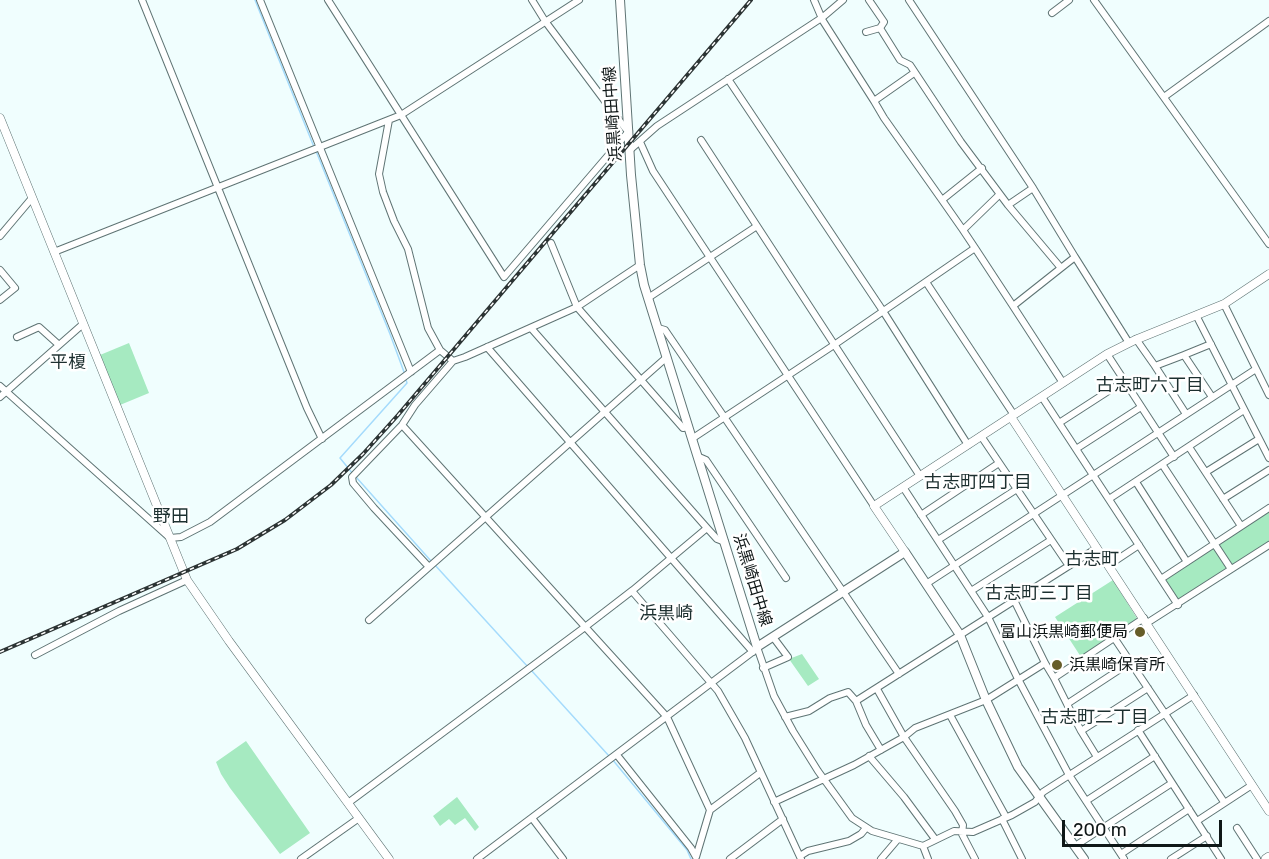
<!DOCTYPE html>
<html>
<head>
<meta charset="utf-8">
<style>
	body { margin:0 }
	#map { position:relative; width:1269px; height:859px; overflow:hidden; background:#f0fefe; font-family:Rubik,sans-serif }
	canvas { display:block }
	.scale { position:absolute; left:1062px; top:820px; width:160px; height:27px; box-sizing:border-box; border:3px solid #0f1717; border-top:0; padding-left:8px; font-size:18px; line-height:21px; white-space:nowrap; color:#0f1717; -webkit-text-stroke:4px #fff; paint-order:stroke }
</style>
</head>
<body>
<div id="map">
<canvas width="1269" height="859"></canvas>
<div class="scale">200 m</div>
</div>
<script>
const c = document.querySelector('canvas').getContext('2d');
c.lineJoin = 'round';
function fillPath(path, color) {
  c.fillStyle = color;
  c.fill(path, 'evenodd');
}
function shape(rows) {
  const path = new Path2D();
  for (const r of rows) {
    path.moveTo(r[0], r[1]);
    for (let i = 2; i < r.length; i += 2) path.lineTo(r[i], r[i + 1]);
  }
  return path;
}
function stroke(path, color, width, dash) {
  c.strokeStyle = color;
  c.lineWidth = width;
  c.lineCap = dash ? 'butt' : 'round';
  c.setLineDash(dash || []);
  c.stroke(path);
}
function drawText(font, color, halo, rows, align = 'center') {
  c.font = font + ' Rubik,"Noto Sans JP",sans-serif';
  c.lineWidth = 5;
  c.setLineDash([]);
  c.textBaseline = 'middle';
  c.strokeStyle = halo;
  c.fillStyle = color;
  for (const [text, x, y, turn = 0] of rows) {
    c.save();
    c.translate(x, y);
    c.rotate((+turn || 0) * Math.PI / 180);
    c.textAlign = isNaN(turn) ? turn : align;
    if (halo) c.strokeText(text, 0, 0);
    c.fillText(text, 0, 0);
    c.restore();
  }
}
fillPath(shape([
	[129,343,149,393,120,405,100,355],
	[1269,510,1269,547,1180,606,1162,579],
	[1113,580,1138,620,1081,657,1055,617],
	[802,654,819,679,808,686,789,659],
	[246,741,310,833,280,854,230,788,221,774,216,762],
	[457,797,479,827,475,831,465,818,455,825,449,819,440,826,433,816]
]), '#a6eac1');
stroke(shape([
	[255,0,314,147],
	[316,151,390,334,404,372],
	[353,474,340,458,407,383,406,380],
	[356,477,431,561],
	[434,564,528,667],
	[531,670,609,756],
	[612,759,687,850,691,859]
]), '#a5dbfc', 1.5);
const minor = shape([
	[142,0,307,408,322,439],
	[260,0,411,372],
	[328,0,504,277,629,131,625,128,545,21,532,0],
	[814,0,823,21,874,101],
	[869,0,884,22,880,28,900,60,910,65,961,142,1008,205,1033,188,909,0],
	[1094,0,1269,244],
	[1052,13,1069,0],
	[866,32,880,28],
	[914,73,874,101,884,118,942,200],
	[728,79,883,311,968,445],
	[1164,97,1269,21],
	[640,142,653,171,874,506],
	[631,149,657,126,823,17,843,0],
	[1008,205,1061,268,1075,257,1033,188],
	[757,226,920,476],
	[963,230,942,200,982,168],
	[0,236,32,198],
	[551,243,577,307,683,428,689,427],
	[975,248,1013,306,1061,268],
	[54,252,401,115,579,0],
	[1075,257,1129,343],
	[0,270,15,288,0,300],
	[926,282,1014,415],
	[648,298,757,226,701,140],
	[1224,304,1269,395],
	[1013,306,1063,383],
	[1196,315,1269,458],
	[531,328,707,528],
	[658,328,665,330,899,674],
	[17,337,39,327,59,345],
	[1136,339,1155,366],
	[1211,344,1184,355,1212,397],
	[487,347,753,652],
	[440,350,453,361,465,357,577,307,640,265],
	[1107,354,1174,457],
	[1184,355,1155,366,1186,414],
	[0,386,170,538,181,537,210,522,440,350,428,328,408,249,394,221,383,192,379,174,389,120],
	[0,397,83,324],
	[1042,397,1178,605],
	[1059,423,1124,381],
	[402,425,667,717,710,810,760,773],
	[981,436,1069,566],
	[693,438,834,345,975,248,963,230,999,195],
	[1189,447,1241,526],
	[1076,449,1141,407],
	[699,457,706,460,786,578],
	[1162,464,1231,569],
	[1206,472,1259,439],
	[1136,482,1187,562],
	[903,487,988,617,1018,679,1069,775,1124,859],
	[1109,499,1244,410],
	[1223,499,1269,470],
	[921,515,999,463],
	[938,540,1017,489],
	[1109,565,1139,545],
	[429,567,374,508,353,483,352,477,402,425,415,405,453,361],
	[1161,579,1269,508],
	[926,584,1256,369],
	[632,591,718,691,745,738,801,859],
	[971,591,1051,540],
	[1014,600,1045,663,1054,678,1144,618],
	[369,620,667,357],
	[1147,623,1269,545],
	[1115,639,1224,802],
	[757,647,774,696,793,731,818,771,852,818,872,831,923,846,954,831,973,832,1012,815,1035,802,1043,792,1194,695],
	[35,655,119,611,187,580],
	[763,668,788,657,773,637],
	[1054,678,1067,704],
	[877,689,904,737,955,811,963,825,962,834,975,859],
	[950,715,1006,817],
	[785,717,809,711,830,698,848,692,856,701],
	[1138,730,1221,859],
	[1081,731,1067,704,1131,662],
	[881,750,866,725,856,701,1097,548],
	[617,755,691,848,696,857,710,810],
	[869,756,904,797,935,839],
	[1097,757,1081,731,1148,688],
	[1086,801,1155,756],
	[774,802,854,765,904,737,915,728,986,700,1045,663],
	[348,803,585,627,633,590,707,528,717,539,725,542],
	[532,818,563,859],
	[1002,819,1022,859],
	[1197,821,1252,785],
	[1237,828,1257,859],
	[923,846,928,859],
	[1075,846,1172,783],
	[1121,854,1189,809],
	[800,856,808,851,849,841,861,834,866,828],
	[301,859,359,818],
	[477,859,755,650],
	[730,859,783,819],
	[881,859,898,839],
	[1171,859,1207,836]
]);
const tertiary = shape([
	[0,118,187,580,229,641,389,859],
	[1011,417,1269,811],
	[905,552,874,506,1107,354,1135,340,1224,304,1269,274]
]);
const secondary = shape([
	[620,0,631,175,640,265,644,285,757,647,905,552,960,635,986,700,1018,767,1084,859]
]);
const primary = shape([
	[1266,859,1269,857]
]);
stroke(minor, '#5f7474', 8);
stroke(tertiary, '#5f7474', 9);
stroke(secondary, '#5f7474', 10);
stroke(primary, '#5f7474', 10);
stroke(minor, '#fff', 6);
stroke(tertiary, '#fff', 8);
stroke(secondary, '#fff', 8);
stroke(primary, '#fff', 9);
const rail = shape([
	[0,652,237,549,285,520,331,485,363,454,398,415,751,0]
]);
stroke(rail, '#2c3434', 4);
stroke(rail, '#fff', 1.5, [4.5]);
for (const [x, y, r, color] of [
	[1140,632,6,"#665d29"],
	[1057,665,6,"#665d29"]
]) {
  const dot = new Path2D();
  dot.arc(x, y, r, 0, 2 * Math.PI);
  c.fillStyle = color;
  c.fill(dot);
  stroke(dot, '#fff', 2);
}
drawText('16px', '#0f1717', '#fff', [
	["浜黒崎田中線",613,114,-94],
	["浜黒崎田中線",752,580,73]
]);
drawText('16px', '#0f1717', '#fff', [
	["富山浜黒崎郵便局",1128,632],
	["浜黒崎保育所",1069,665,"left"]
], 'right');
drawText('18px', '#1c2f2f', '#fff', [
	["平榎",68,363],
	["古志町六丁目",1150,386],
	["古志町四丁目",978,483],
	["野田",171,517],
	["古志町",1092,560],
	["古志町三丁目",1039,594],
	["浜黒崎",666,614],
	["古志町二丁目",1095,718]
]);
</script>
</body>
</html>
